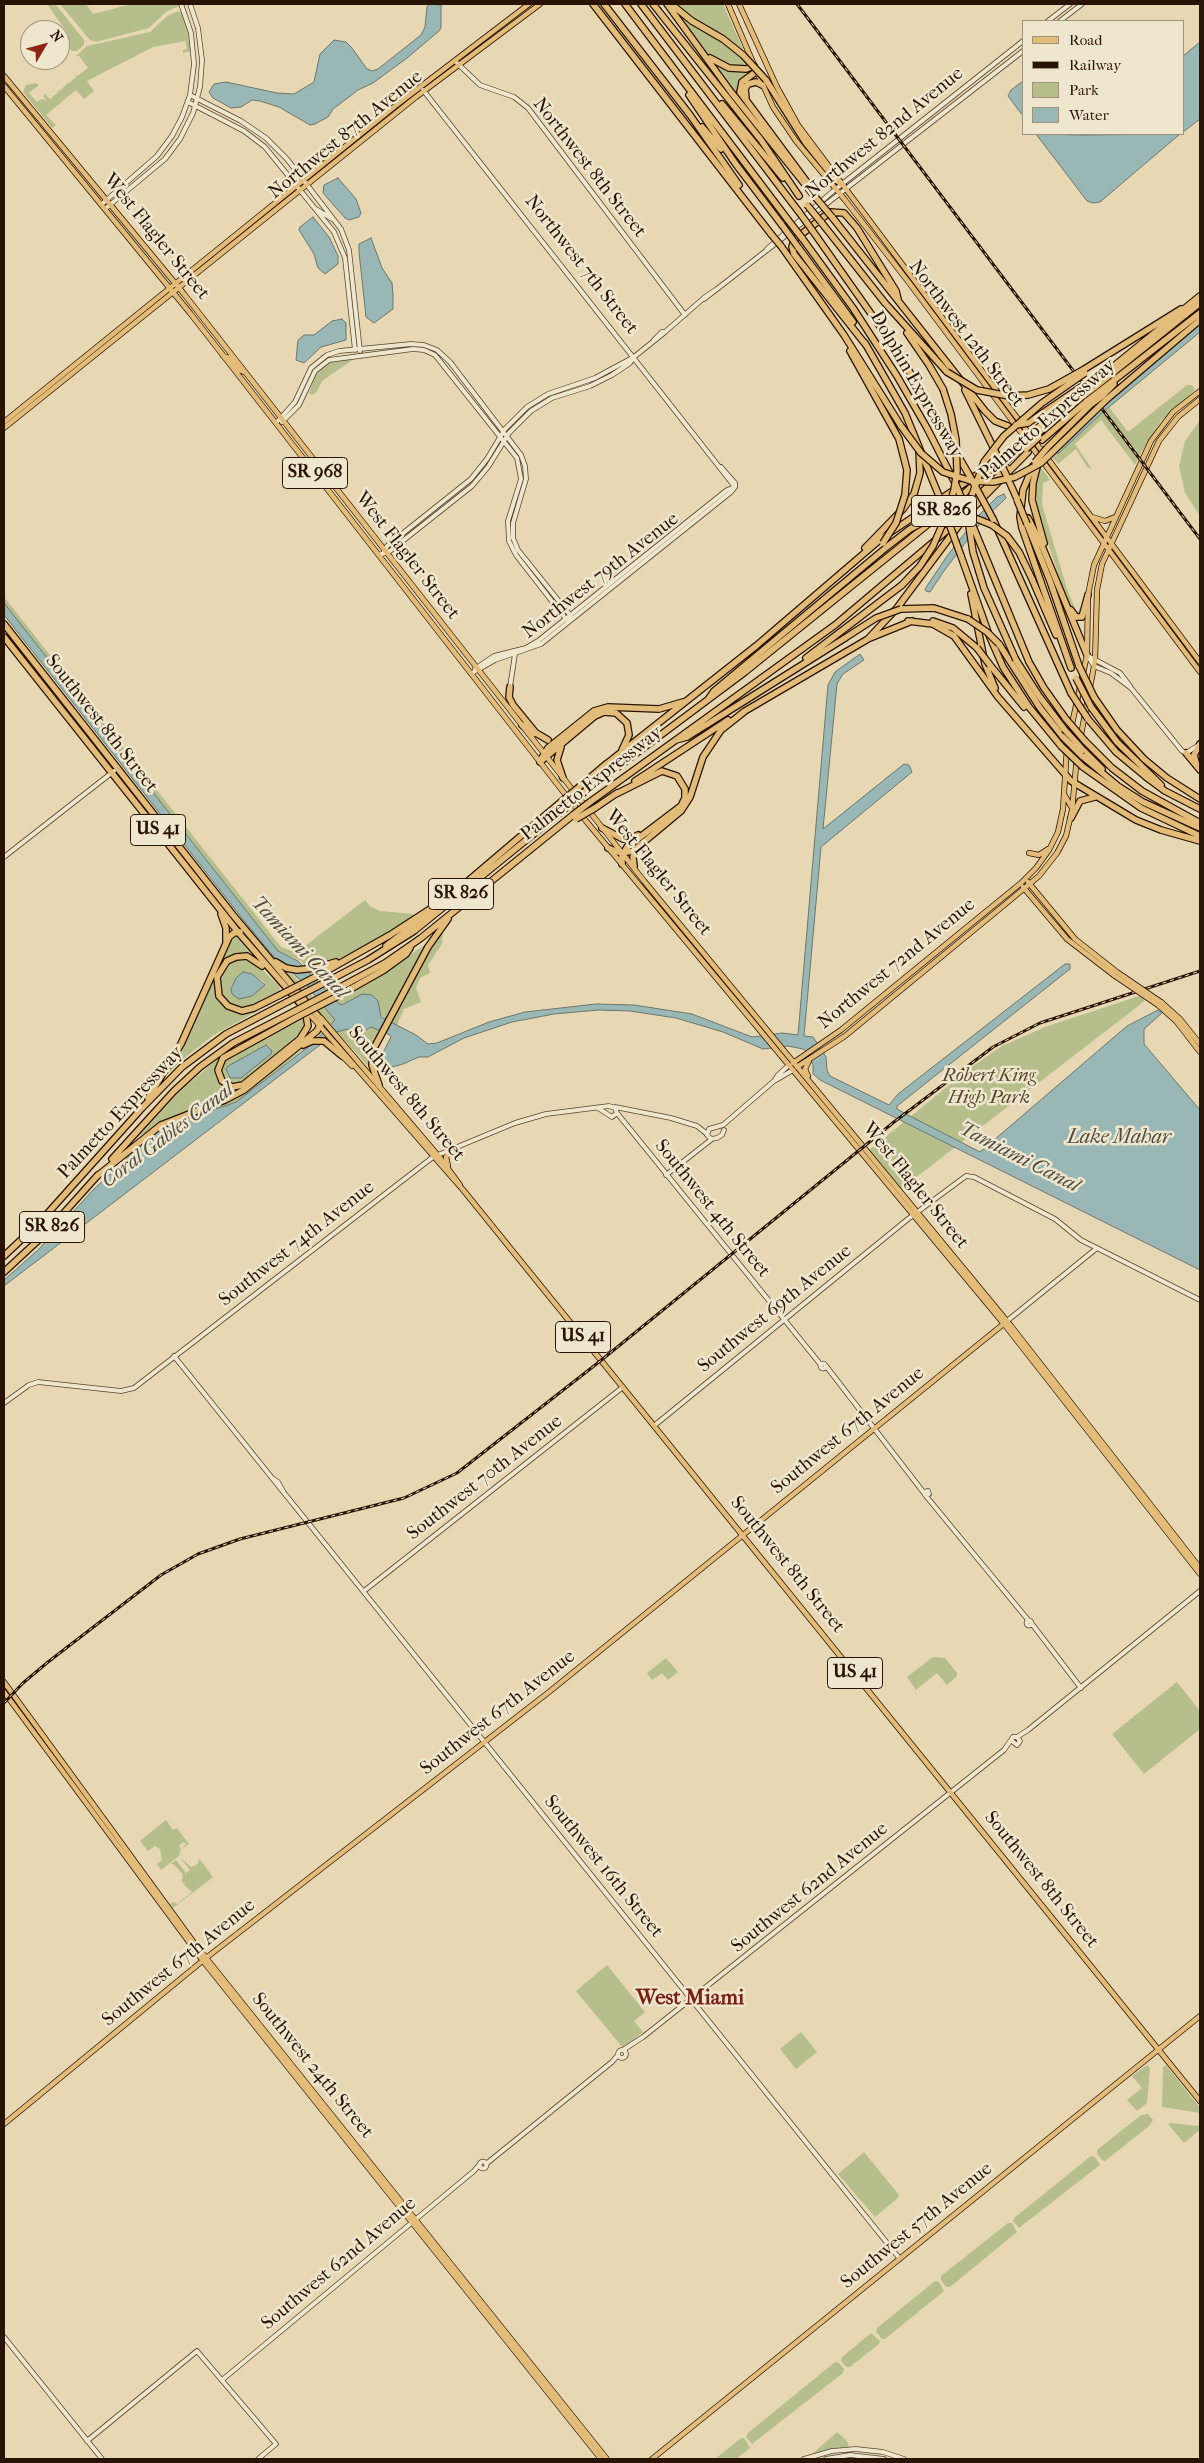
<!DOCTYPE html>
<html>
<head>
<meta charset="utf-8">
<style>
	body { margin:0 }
	#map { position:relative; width:1204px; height:2463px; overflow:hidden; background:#e7d8b3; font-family:"IM FELL French Canon",serif }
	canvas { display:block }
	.frame { position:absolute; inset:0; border:5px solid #281304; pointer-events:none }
	.legend { position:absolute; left:1022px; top:20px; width:162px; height:115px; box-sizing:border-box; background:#efe6ce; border:1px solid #9f927d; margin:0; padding:6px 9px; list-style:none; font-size:15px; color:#281304 }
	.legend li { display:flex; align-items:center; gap:10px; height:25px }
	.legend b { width:25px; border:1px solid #9f927d }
	.north { position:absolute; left:20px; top:20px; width:50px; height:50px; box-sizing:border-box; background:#efe6ce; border:1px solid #9f927d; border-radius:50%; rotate:53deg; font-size:14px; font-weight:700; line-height:20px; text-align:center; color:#281304 }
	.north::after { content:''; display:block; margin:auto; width:18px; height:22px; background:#8f2418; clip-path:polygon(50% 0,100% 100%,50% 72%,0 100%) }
</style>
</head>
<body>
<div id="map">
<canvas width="1204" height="2463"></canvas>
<div class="frame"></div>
<ul class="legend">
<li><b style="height:6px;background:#e4bc7a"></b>Road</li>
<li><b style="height:6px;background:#281304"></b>Railway</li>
<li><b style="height:14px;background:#b6bf8c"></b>Park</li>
<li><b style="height:14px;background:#99b8b5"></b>Water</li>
</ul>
<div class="north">N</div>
</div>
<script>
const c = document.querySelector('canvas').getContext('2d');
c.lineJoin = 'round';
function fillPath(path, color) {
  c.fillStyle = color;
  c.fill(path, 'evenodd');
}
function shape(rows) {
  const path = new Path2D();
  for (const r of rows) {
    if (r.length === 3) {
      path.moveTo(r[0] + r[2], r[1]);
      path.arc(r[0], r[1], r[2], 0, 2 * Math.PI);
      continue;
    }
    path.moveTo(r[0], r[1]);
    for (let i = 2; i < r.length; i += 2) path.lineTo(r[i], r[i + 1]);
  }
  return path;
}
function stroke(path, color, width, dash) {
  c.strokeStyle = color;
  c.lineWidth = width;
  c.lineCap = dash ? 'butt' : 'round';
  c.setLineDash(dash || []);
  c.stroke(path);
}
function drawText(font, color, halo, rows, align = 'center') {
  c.font = font + ' "IM FELL French Canon",serif';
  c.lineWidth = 5;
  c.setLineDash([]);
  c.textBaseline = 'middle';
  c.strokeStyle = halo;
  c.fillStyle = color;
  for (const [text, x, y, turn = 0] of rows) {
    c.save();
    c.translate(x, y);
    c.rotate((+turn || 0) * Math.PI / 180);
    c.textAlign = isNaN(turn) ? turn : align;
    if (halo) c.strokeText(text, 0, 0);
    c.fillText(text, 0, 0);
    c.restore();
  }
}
fillPath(shape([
	[47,4,55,4,84,40,84,45,77,51,72,51,67,46,68,34],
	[60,4,86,4,93,14,132,4,178,4,179,6,166,12,149,28,96,42,90,40],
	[674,4,723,4,745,54,699,24],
	[178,11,183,14,186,22,191,51,183,53,183,50,187,49,185,41,153,47,87,81,94,91,84,99,76,90,46,115,56,125,52,128,23,92,26,85,36,83,39,85,29,93,37,102,42,99,46,100,43,96,45,94,50,99,58,92,57,90,59,91,66,85,66,83,68,84,76,77,75,75,77,76,88,68,79,56,76,56,87,46,150,32,167,16],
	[675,11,721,41,747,61,749,66,730,67,709,56],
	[714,64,722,68,750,69,751,73,739,82,736,93],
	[357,357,322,381,316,393,312,395,309,393,315,376,323,366,331,361],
	[1187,385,1192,385,1195,390,1161,421,1139,456,1135,451,1137,449,1134,449,1105,411,1109,407,1128,432],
	[1103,412,1138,459,1135,465,1101,420,1075,444,1092,469,1088,468,1076,449,1058,464,1052,457,1056,452,1058,455],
	[1200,420,1200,516,1185,493,1179,466,1185,441],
	[1040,466,1050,480,1043,483,1042,504,1067,589,1076,611,1079,611,1079,608,1082,611,1081,615,1075,614,1066,598,1038,513,1035,486],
	[4,597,281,947,292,951,302,943,305,946,365,900,370,906,380,911,413,914,414,916,362,948,334,961,315,966,316,974,338,998,391,968,430,941,387,1020,379,1014,379,1005,352,1000,341,1005,338,1003,301,961,278,951,4,603],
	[443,931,442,944,428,965,430,973,420,978,416,988,421,1002,404,1009,397,1025,390,1022,429,947],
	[235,935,253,957,225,960,219,967,230,940],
	[246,958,255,963,280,987,279,993,252,1007,242,1009,225,1001,221,996,218,980,224,966,232,960],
	[243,972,252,974,265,983,231,989,236,978],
	[280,968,287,970,307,989,321,1008,325,1008,335,1020,331,1025],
	[214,977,215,991,219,999,237,1011,283,997,212,1036,182,1060,163,1079],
	[1139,996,1145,1000,1137,1007,901,1189,869,1150,973,1066,1002,1046,1045,1027],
	[300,1018,307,1021,302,1033,243,1082,234,1085,226,1082,221,1074,221,1066,225,1059],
	[269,1047,271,1054,241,1078,227,1074,228,1066],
	[371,1027,381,1030,373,1046,371,1069,337,1032,347,1029,355,1034,362,1033],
	[312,1043,236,1102,162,1128,240,1096,286,1060],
	[220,1057,216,1069,219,1081,226,1087,236,1092,168,1119,138,1137,180,1091],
	[933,1657,945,1658,957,1673,957,1676,947,1685,937,1673,916,1690,907,1677],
	[666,1658,678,1672,668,1680,662,1673,652,1680,647,1673],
	[1177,1682,1200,1711,1200,1729,1144,1774,1112,1734],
	[166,1820,173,1830,177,1828,189,1844,182,1849,186,1844,184,1842,179,1845,181,1849,179,1856,161,1870,157,1864,162,1860,160,1849,155,1846,148,1851,140,1841],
	[190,1846,213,1877,173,1908,170,1904,174,1902,177,1904,192,1892,184,1885,186,1882,184,1884,181,1880,183,1878,182,1873,173,1864,170,1864,176,1860,186,1873,190,1870,180,1857,191,1867,198,1864,199,1858],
	[607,1965,645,2012,634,2021,643,2032,623,2048,576,1991],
	[801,2032,817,2052,796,2069,780,2049],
	[1147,2065,1150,2068,1147,2103,1137,2111,1127,2100,1142,2088,1132,2076],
	[1166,2065,1200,2108,1200,2113,1162,2107,1163,2067],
	[1148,2114,1153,2120,1149,2126,1105,2161,1102,2160,1097,2154,1097,2150,1141,2115],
	[1170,2123,1200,2126,1200,2130,1184,2143,1168,2124],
	[864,2152,899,2195,898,2198,875,2217,838,2174],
	[1091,2156,1095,2157,1100,2165,1019,2228,1013,2221,1014,2218],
	[1008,2223,1012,2223,1017,2232,950,2287,946,2287,941,2280,941,2276],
	[935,2281,939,2282,944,2291,885,2339,882,2339,876,2332,877,2328],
	[871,2333,880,2341,879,2344,850,2367,846,2367,841,2361,842,2357],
	[835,2362,839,2363,844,2369,843,2373,752,2444,746,2437,748,2433],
	[837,2432,847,2441,849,2447,812,2454],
	[741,2438,744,2438,750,2448,736,2459,715,2459]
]), '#b6bf8c');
const water = shape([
	[429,4,441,5,441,28,439,31,407,58,373,83,358,90,333,109,328,117,315,124,310,125,279,107,260,101,252,100,241,107,231,108,213,98,209,92,214,84,226,82,277,93,294,94,314,82,320,54,334,40,346,42,352,48,367,69,372,71,378,69,421,35,425,27,427,7,429,4],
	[1200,42,1200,119,1183,132,1183,56,1200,42],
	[1023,81,1023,116,1008,96,1011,90,1023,81],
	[1036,134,1082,135,1180,134,1100,202,1093,203,1087,201,1036,134],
	[338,178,356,199,361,213,359,217,349,220,345,218,323,193,324,185,338,178],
	[313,217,329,237,338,256,338,264,325,274,318,268,314,254,299,230,300,227,313,217],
	[371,238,382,268,392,283,393,294,393,309,374,323,366,317,359,252,359,244,371,238],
	[342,319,346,323,346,340,321,347,304,363,296,360,298,340,304,335,314,335,332,321,342,319],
	[1200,324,1200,332,1103,412,1058,454,1056,451,1082,425,1200,324],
	[1004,494,1006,498,981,522,944,571,930,592,926,591,925,589,947,556,979,515,997,497,1004,494],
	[4,603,278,951,298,961,338,1003,342,1005,362,994,372,995,378,1001,381,1017,416,1035,428,1044,437,1043,489,1022,525,1012,596,1004,634,1005,692,1014,752,1037,782,1033,798,1035,828,685,835,672,860,654,864,660,843,674,837,684,823,829,904,764,909,765,912,772,821,847,804,1036,813,1037,820,1047,826,1057,827,1070,830,1076,889,1105,898,1094,1065,964,1070,964,1070,969,897,1106,897,1109,906,1114,980,1152,1127,1026,1158,1010,1162,1013,1144,1029,1144,1044,1200,1110,1200,1270,820,1080,813,1074,813,1065,809,1054,803,1049,788,1046,763,1049,723,1032,676,1018,630,1011,599,1010,554,1014,512,1022,464,1038,428,1057,419,1057,403,1064,385,1069,382,1067,381,1057,391,1037,390,1035,371,1027,359,1034,347,1029,337,1032,4,1286,4,1280,38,1250,93,1190,151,1136,162,1128,236,1102,311,1045,335,1020,307,986,272,955,249,927,4,615,4,603],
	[243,972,252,974,265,985,252,996,239,999,232,994,231,989,236,978,243,972],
	[266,1045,272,1051,271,1054,241,1078,230,1078,226,1069,228,1066,266,1045]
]);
fillPath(water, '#99b8b5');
stroke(water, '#6c766e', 1);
const minor = shape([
	[1048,21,1070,4],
	[1060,21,1082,4],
	[457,63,480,85,514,97,528,108,685,315],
	[423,90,735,487],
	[190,95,241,121,266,138,287,159,341,229,349,250,360,351],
	[188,102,244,131,265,147,334,232,345,258,355,350],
	[102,204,157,156,172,136,182,117,190,95,194,64,191,33,181,4],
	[105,209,165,159,180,139,193,113,200,87,202,60,198,28,190,4],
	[316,209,332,219],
	[767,249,832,192,1023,41],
	[717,289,1023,51],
	[665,332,705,297,717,289,704,299],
	[282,422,299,405,315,371,329,360,413,349,424,350,435,355,517,458,521,479,508,521,509,541,516,555,551,600,566,619,571,620],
	[276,423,295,402,311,368,327,355,339,351,411,344,424,345,437,350,450,362,521,455,525,466,526,479,513,523,513,538,518,550,570,615,571,620],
	[384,552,387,546,471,479,487,459,505,429,527,407,548,394,595,378,634,357],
	[379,555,390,551,472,486,488,467,509,433,531,411,552,398,590,386,612,375,630,363,634,357,665,332,662,332,654,340],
	[1087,655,1094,666,1111,673,1131,688,1182,751,1186,753,1199,745],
	[1088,656,1120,673,1130,686],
	[475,669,494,656,526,648,538,641,727,490,735,487],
	[472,673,495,660,541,644,731,492,735,487,735,483,721,467],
	[510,687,515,654],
	[4,857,114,771],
	[774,1081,778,1075,789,1065],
	[615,1107,671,1118,697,1126,707,1134],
	[617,1113,821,1365],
	[724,1130,722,1135,717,1138,711,1139,707,1135,709,1129,723,1125,774,1081,793,1070],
	[666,1175,712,1139],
	[1007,1321,1097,1248],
	[174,1356,900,2259],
	[823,1366,2.5],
	[826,1366,924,1493],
	[4,1403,29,1385,38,1382,121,1391,134,1388,433,1157,515,1123,546,1114,609,1106,615,1108,617,1113,612,1117,598,1108],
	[655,1425,908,1219,966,1176,974,1177,1055,1219,1081,1240,1200,1300],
	[272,1478,278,1482,283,1491],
	[928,1491,929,1494,925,1495,924,1492,928,1491],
	[926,1496,1029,1621],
	[364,1591,623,1387],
	[1029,1623,2.5],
	[1032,1624,1081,1688],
	[1017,1737,1028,1730,1200,1591],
	[623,2050,643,2037,1004,1750,1013,1737,1017,1737,1020,1741,1017,1745,1012,1741],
	[622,2054,4],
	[483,2165,3.5],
	[486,2164,612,2062,618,2055],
	[4,2337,102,2459],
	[222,2380,474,2171,479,2165],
	[87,2441,197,2351,276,2444,258,2459],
	[804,2459,832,2451,856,2449,883,2452,904,2459],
	[826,2459,850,2455,884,2459]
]);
const major = shape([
	[728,4,754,65],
	[739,4,777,87,798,125,1200,662],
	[757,72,773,107,796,141,845,200,910,284,1200,672],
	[4,76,184,294,644,881,1011,1326,1200,1568],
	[4,86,190,313,586,821,1004,1324,1200,1574],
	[223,356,229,358,239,370,244,372],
	[4,422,394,107,529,4],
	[4,428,416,97,540,4],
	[1092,517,1105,521,1115,517],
	[1064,794,1072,808],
	[1029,853,1039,855,1048,849],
	[1028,882,1075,939,1117,972],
	[1023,887,1067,939,1115,976],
	[1161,1002,1180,1019,1200,1044],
	[1158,1005,1176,1021,1200,1052],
	[306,1010,464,1191,1200,2101],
	[321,1018,441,1159,460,1185],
	[342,1056,352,1066],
	[793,1063,841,1030,1021,883,1036,868,1049,850,1058,832,1063,809,1067,747,1087,655,1088,595,1094,565,1151,441,1173,412,1200,391],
	[797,1067,845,1036,1003,906,1039,876,1057,853,1066,836,1072,810,1077,756,1095,661,1097,590,1102,564,1159,441,1178,417,1200,399],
	[808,1076,805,1069,809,1061],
	[448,1166,446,1157,453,1148],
	[4,1682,195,1944,607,2459],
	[4,1692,203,1961,601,2459],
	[4,2124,206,1958,549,1692,1006,1322],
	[652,2459,1200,2016]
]);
const highway = shape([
	[593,4,771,234],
	[604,4,690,115,739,185],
	[625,4,788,220],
	[641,4,799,212],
	[653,4,761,140,799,196],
	[667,4,731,92,816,198],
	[671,4,692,21,723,39,743,55],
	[710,58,729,68,746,69,754,66],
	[757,71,742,82,740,92,809,185],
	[766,80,806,143,835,179,843,185],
	[689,95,735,163,782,225],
	[746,98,745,89,748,84,756,82,762,85],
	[722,104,783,178],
	[702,127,721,149],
	[832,217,985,411,995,421,1008,426],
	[821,222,885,303,947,372],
	[812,230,898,352,968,473],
	[802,238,853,308,897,376,927,428,955,483],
	[781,246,844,335,901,426],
	[798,247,853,322],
	[907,333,929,365,943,389],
	[865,343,905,413,939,496],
	[866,345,794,254,792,247,794,240,830,212,844,213,857,228,896,291,898,299],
	[850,351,899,439,907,470,905,495],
	[1083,370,1181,309],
	[1093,383,1200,296],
	[1095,387,1200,303],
	[965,390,995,451],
	[1099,392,1200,313],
	[1102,396,1114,384],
	[1106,400,1200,320],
	[1028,423,1078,389],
	[1034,431,1081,393],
	[1037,434,1083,396],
	[1042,440,1087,401],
	[1047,448,1090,405],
	[1004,463,1023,446],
	[1038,463,1033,483,1032,500,1044,543],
	[1033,466,1023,490,1020,517,1022,528,1071,668],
	[1009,481,1017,499],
	[948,508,1021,442],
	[956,517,1007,468],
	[1028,518,1042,546,1087,655],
	[993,519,1071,693],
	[1027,524,1050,581,1079,666],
	[977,536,1029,662,1044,688,1066,719],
	[865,548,903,509,914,494,920,473,919,450],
	[961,556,989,635,1003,667,1029,707,1061,746],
	[1032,579,1056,635],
	[971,594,985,664,995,688],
	[901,609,934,608,968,619],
	[1071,610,1076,617,1082,617,1088,595],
	[908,621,933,624,954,636,998,697,1071,781,1136,820,1161,830,1200,841],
	[933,621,953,628,977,648],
	[4,624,233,915,322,1021,317,1031,244,1090,225,1100,161,1125,96,1177],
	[4,637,238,932,305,1009,308,1026,300,1039,243,1085,232,1087,222,1081,218,1070,223,1058,299,1016],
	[870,638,912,621],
	[999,644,1040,708,1063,737],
	[806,658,902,585],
	[1016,660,1039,696,1064,729],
	[990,665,1024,707],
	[510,687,509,697,513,705,536,733,548,740],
	[1094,697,1117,730,1144,759,1167,778,1200,799],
	[709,698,714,691,888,546],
	[1091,707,1117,742,1161,785],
	[1088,719,1116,752,1146,777,1165,791,1200,809],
	[522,725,533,734],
	[676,740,687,737,845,638],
	[1085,741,1112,768,1142,791,1200,823],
	[561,747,557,760,563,778],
	[1083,750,1102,769],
	[1186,753,1200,770],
	[1082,756,1118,786,1143,802,1200,828],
	[540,761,548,748,594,711,608,707,659,709,683,702],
	[540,762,595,716,604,712,616,713,627,723,629,735,622,750],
	[604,766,756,646,882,538,987,468,994,466],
	[1197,766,1194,755,1200,744],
	[1083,767,1141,808,1200,836],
	[635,781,728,720],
	[579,787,606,764],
	[583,793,745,672,937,517],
	[614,795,662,771,677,776,685,789,685,798,681,806,627,847,622,856,622,864],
	[590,802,835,625,970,511,1028,452],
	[595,808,617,793],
	[1071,818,1080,801,1095,797],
	[602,828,623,839,630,839,638,835],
	[608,848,621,853,633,851,681,811,690,797,703,757,721,730,745,711,868,639,897,608,962,521],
	[634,866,633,857,636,849],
	[221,914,226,928,226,941],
	[386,946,435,909,562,801],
	[276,962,286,968,297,970,315,968,336,962],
	[262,966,247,956,236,957,227,961,217,977,219,996,228,1006,242,1011,254,1008,280,995],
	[321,974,390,935,430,909],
	[328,981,368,960,414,931,567,807],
	[335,990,385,963,421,938,573,815],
	[340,995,384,970,406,954,410,948],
	[303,1045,312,1041,324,1041,342,1056],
	[379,1085,372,1065,373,1050,428,947,448,919],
	[148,1098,181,1044,229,937,234,933,240,932],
	[112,1159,174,1091,200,1067,233,1043,295,1011],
	[4,1256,39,1223,142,1108,182,1067,226,1034,287,1002],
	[4,1272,45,1234,98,1175]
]);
stroke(minor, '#584430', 5.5);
stroke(major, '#281304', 6);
stroke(highway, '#281304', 8);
stroke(minor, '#efe6ce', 4);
stroke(major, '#e4bc7a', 4.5);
stroke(highway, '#e4bc7a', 5.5);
const rail = shape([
	[797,4,1200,539],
	[4,1703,23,1683,48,1662,161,1575,198,1554,240,1539,404,1498,457,1473,599,1362,894,1122,993,1047,1040,1023,1200,971]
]);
stroke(rail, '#281304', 3);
stroke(rail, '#efe6ce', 1, [4]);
const majorBridge = shape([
	[1117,972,1161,1002],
	[1115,976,1158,1005]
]);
const highwayBridge = shape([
	[743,55,766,80],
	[816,198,832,217],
	[807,205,821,222],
	[799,212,812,230],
	[788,220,802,238],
	[782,225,798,247],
	[771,234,781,246],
	[947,372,977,390,1009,396,1028,395,1049,389,1083,370],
	[1078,389,1089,382],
	[1081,393,1093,383],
	[1083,396,1095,387],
	[1087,401,1099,392],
	[1090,405,1102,396],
	[1016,425,1028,423],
	[901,426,921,453,943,472,971,481,993,482,1015,477,1041,463,1106,400],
	[1021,442,1034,431],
	[1023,446,1037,434],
	[1026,449,1039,437],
	[995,451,1009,481],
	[1035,462,1047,448],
	[968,473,993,519],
	[956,485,977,536],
	[939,496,961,556],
	[1017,500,1027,524],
	[883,543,896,523,905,495],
	[888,546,910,529,929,519,953,514,970,516,992,525,1007,536,1019,552,1032,579],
	[902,585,920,566,933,546,947,514,954,490,957,471,956,440,951,414,943,389],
	[968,619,987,632,999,644],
	[845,638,876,618,901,609],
	[977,648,990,665],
	[1016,660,984,588,973,552,969,526,972,495,984,462,1004,436,1042,403,1085,373],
	[1079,666,1094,697],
	[1076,678,1091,707],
	[1071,693,1088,719],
	[1066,719,1085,741],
	[1064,729,1083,750],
	[1063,737,1082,756],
	[1061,746,1083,767],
	[562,801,579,787],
	[567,807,583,793],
	[573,815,590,802],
	[576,819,595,808],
	[280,995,321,974],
	[287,1002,328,981],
	[295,1011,335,990],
	[299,1016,340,995]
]);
stroke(majorBridge, '#281304', 6, []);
stroke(highwayBridge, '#281304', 8, []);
stroke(majorBridge, '#e4bc7a', 4.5);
stroke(highwayBridge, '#e4bc7a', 5.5);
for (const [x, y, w] of [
	[315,473,65],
	[944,511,65],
	[158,830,55],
	[461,894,65],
	[52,1227,65],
	[583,1337,55],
	[855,1673,55]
]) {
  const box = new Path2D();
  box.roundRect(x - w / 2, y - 15.5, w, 31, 4);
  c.fillStyle = '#efe6ce';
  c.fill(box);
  stroke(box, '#281304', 1);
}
drawText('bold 18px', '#281304', null, [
	["SR 968",315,473],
	["SR 826",944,511],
	["US 41",158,830],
	["SR 826",461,894],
	["SR 826",52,1227],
	["US 41",583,1337],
	["US 41",855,1673]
]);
drawText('19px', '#281304', '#efe6ce', [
	["Northwest 82nd Avenue",885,133,-39],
	["Northwest 87th Avenue",346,135,-39],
	["Northwest 8th Street",589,168,52],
	["West Flagler Street",156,237,51],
	["Northwest 7th Street",581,265,52],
	["Northwest 12th Street",966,334,53],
	["Dolphin Expressway",916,385,60],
	["Palmetto Expressway",1048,420,-41],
	["West Flagler Street",407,556,52],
	["Northwest 79th Avenue",601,576,-38],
	["Southwest 8th Street",101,724,52],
	["Palmetto Expressway",592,784,-38],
	["West Flagler Street",658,873,51],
	["Northwest 72nd Avenue",897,964,-39],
	["Southwest 8th Street",406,1094,50],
	["Palmetto Expressway",121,1113,-47],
	["West Flagler Street",915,1186,51],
	["Southwest 4th Street",712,1209,51],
	["Southwest 74th Avenue",297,1244,-38],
	["Southwest 69th Avenue",775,1309,-39],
	["Southwest 67th Avenue",848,1431,-39],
	["Southwest 70th Avenue",485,1478,-38],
	["Southwest 8th Street",787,1565,51],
	["Southwest 67th Avenue",498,1713,-38],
	["Southwest 16th Street",603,1867,51],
	["Southwest 8th Street",1041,1880,51],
	["Southwest 62nd Avenue",810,1888,-39],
	["Southwest 67th Avenue",179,1963,-39],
	["Southwest 24th Street",312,2066,51],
	["Southwest 57th Avenue",917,2226,-39],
	["Southwest 62nd Avenue",339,2264,-40]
]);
drawText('italic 19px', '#53472d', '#efe6ce', [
	["Robert King",989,1076],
	["High Park",989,1098]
]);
drawText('italic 20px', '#504d42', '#efe6ce', [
	["Tamiami Canal",299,948,47],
	["Coral Gables Canal",168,1136,-37],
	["Lake Mahar",1119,1138],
	["Tamiami Canal",1019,1158,27]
]);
drawText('bold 21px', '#7a1f14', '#efe6ce', [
	["West Miami",690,1999]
]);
</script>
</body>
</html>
